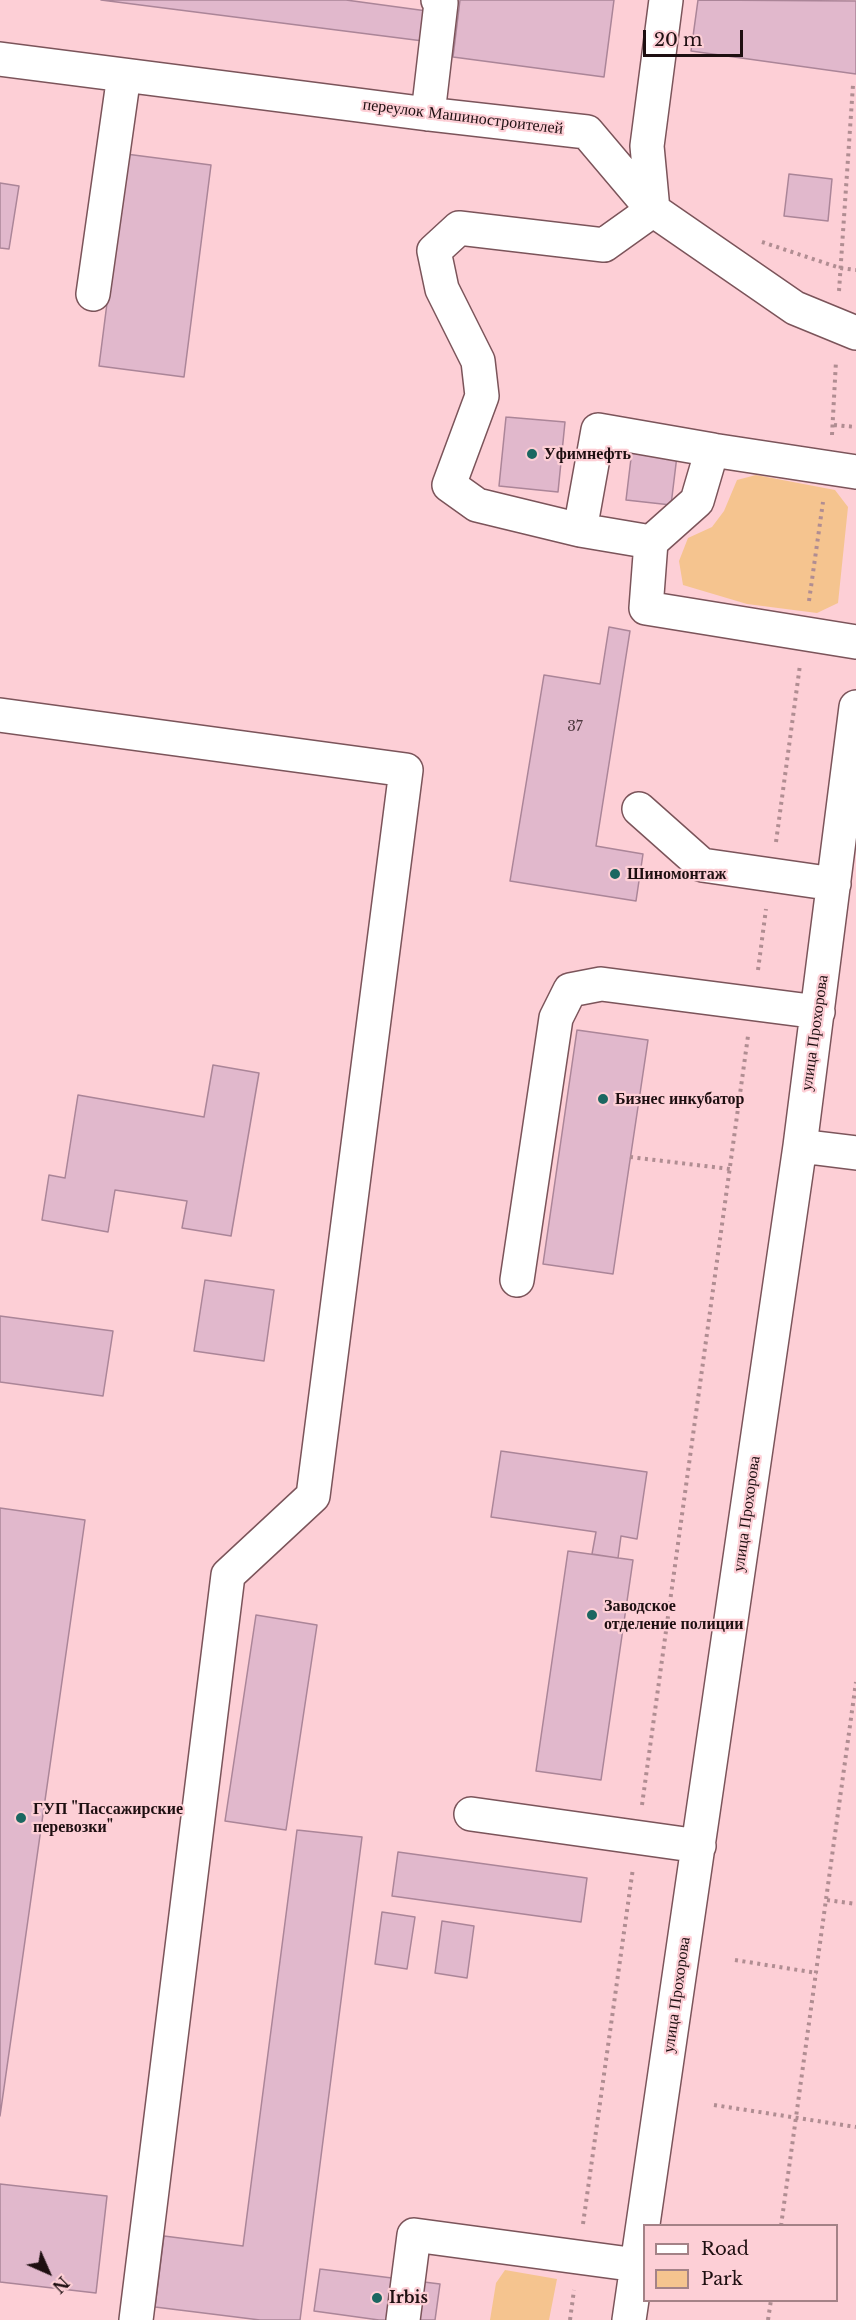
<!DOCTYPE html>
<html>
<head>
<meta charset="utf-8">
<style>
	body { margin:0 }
	#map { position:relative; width:856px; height:2320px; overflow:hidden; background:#fdcfd6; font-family:"Libre Baskerville",serif }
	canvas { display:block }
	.legend { position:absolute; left:643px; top:2224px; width:195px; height:78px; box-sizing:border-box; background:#fdcfd6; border:2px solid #a48287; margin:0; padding:8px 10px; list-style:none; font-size:18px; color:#1e0f11 }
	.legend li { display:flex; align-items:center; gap:12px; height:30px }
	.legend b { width:30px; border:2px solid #a48287 }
	.north { position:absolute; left:18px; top:2242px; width:60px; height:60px; -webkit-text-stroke:4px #fdcfd6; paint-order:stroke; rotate:135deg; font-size:16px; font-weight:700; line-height:24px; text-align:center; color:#1e0f11 }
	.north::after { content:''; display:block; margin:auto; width:21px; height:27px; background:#1e0f11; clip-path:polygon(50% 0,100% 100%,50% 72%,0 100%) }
	.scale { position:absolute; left:643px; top:30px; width:100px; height:27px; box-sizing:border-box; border:3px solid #1e0f11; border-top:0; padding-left:8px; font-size:18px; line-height:21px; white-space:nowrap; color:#1e0f11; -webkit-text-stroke:4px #fdcfd6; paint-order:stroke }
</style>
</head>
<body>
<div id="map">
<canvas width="856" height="2320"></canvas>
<ul class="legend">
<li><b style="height:8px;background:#fff"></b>Road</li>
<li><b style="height:16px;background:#f5c48f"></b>Park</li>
</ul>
<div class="north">N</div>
<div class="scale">20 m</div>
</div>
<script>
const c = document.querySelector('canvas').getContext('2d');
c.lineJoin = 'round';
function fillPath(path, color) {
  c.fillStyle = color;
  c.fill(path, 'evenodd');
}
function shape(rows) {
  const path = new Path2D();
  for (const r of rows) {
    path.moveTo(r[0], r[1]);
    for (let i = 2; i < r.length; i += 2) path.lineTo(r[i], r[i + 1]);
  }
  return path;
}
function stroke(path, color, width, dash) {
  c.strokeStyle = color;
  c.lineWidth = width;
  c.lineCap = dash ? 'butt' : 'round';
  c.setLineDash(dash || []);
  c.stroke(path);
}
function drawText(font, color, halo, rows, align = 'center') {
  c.font = font + ' "Libre Baskerville",serif';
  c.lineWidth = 4.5;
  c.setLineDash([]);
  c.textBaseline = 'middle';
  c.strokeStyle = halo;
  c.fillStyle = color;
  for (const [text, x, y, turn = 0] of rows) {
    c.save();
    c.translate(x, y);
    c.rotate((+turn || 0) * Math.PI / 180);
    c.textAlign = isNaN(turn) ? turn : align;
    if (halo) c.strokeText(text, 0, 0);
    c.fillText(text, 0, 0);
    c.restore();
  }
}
fillPath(shape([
	[756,475,835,490,848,507,838,603,817,613,747,604,683,585,679,561,688,538,712,527,724,511,737,480],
	[505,2270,557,2279,549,2320,490,2320,496,2283]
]), '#f5c48f');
const building = shape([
	[101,0,346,0,427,11,423,41,101,0],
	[460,0,614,0,604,77,453,57,460,0],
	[698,0,856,1,856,74,691,51,698,0],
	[126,154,211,165,184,377,99,366,126,154],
	[789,174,832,179,828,221,784,216,789,174],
	[0,183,19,186,9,249,0,248,0,183],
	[506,417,565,422,558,492,499,486,506,417],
	[635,425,680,431,671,505,626,500,635,425],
	[609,627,630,631,596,846,643,854,636,901,510,881,544,675,600,684,609,627],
	[577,1030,648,1040,613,1274,543,1264,577,1030],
	[213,1065,259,1073,231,1236,182,1228,187,1201,115,1190,108,1232,42,1220,49,1175,65,1178,78,1095,204,1117,213,1065],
	[205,1280,274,1290,264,1361,194,1351,205,1280],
	[0,1316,113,1331,103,1396,0,1382,0,1316],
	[501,1451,647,1472,637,1539,621,1536,618,1558,592,1554,596,1532,491,1517,501,1451],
	[0,1508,85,1520,0,2116,0,1508],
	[568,1551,633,1560,601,1780,536,1771,568,1551],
	[256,1615,317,1625,286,1830,225,1821,256,1615],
	[297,1830,362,1837,300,2320,260,2320,155,2307,164,2236,243,2246,297,1830],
	[398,1852,587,1878,581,1922,392,1896,398,1852],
	[382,1912,415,1917,407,1969,375,1964,382,1912],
	[442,1921,474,1926,467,1978,435,1973,442,1921],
	[0,2184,107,2196,96,2293,0,2282,0,2184],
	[320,2269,440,2284,435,2320,379,2320,314,2311,320,2269]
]);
fillPath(building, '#e1b8cc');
stroke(building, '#ab8598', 1.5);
const minor = shape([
	[0,59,428,114,587,132,653,210,795,308,856,333],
	[428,114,441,3,438,0],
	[93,294,124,75],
	[856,472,712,450,697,501,651,542,646,608,856,642],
	[580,530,477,505,449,485,482,396,478,361,442,289,434,251,459,228,604,245,653,210,647,146,666,0],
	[651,542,580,530,598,430,713,450],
	[0,715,406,770,313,1496,228,1575,136,2320],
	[639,809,702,865,834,884],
	[800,1146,856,1153],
	[517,1280,556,1018,570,990,601,984,818,1012],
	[471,1814,699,1846],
	[403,2320,414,2235,637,2265],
	[629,2320,800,1146,856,707]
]);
stroke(minor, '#7b545a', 36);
stroke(shape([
	[762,242,840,268,856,270],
	[839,291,853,85],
	[834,425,856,427],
	[832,435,836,361],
	[809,601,823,502],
	[776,842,800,665],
	[758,970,766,909],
	[630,1157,730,1169],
	[642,1805,748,1036],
	[827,1900,856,1904],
	[735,1960,817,1973],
	[714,2105,856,2127],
	[583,2224,633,1868],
	[781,2226,856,1682],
	[570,2320,574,2290],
	[768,2320,771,2300]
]), '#b08d92', 4, [3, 4.5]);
stroke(minor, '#fff', 33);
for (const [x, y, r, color] of [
	[532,454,6,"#1b6761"],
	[615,874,6,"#1b6761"],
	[603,1099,6,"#1b6761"],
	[592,1615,6,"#1b6761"],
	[21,1818,6,"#1b6761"],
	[377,2298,6,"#1b6761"]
]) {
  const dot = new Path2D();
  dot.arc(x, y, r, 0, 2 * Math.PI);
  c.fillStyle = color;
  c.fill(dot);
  stroke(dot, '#fdcfd6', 2);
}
drawText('14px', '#4f3940', null, [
	["37",575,727]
]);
drawText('16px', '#1e0f11', '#fdcfd6', [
	["переулок Машиностроителей",463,117,7],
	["улица Прохорова",815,1033,-82],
	["улица Прохорова",747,1514,-82],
	["улица Прохорова",677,1995,-82]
]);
drawText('bold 16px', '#1e0f11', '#fdcfd6', [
	["Уфимнефть",544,454],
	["Шиномонтаж",627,874],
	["Бизнес инкубатор",615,1099],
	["Заводское",604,1606],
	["отделение полиции",604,1624],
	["ГУП \"Пассажирские",33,1809],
	["перевозки\"",33,1827],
	["Irbis",389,2298]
], 'left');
</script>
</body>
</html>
